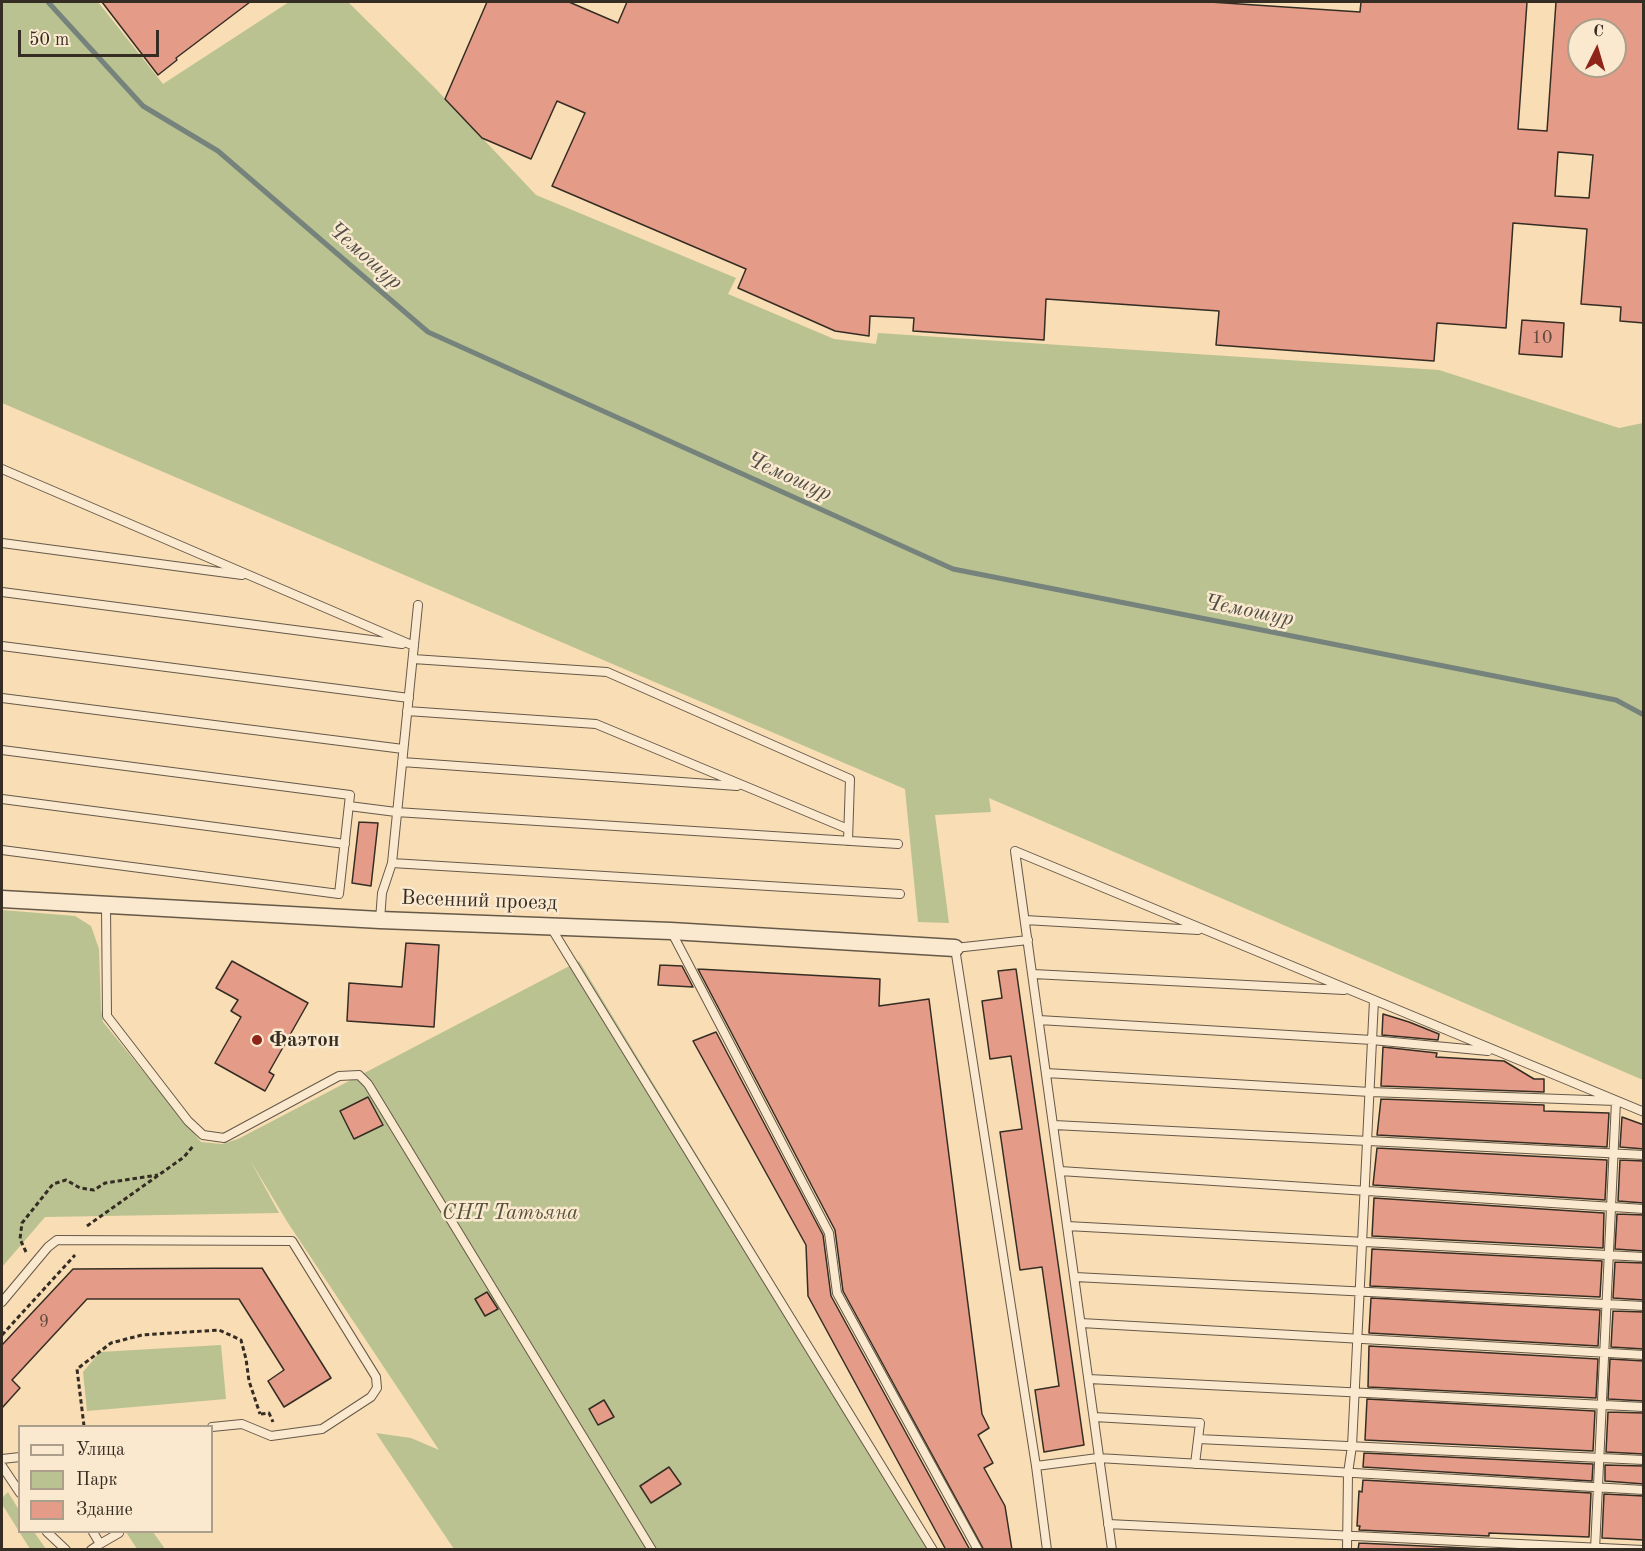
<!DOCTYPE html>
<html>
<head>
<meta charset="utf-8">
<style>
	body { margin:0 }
	#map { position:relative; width:1645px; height:1551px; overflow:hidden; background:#f8ddb5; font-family:"Old Standard TT",serif }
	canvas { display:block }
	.frame { position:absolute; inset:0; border:3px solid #352d23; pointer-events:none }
	.legend { position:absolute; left:18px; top:1425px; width:195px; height:108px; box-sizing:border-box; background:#fae9cf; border:2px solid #ab9e8a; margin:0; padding:8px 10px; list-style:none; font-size:18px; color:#352d23 }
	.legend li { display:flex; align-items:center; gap:12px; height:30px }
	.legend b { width:30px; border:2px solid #ab9e8a }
	.north { position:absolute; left:1567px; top:18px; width:60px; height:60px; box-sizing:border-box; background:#fae9cf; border:2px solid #ab9e8a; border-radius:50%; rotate:5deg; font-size:16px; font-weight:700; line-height:24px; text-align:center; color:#352d23 }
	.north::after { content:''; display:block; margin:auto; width:21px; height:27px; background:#8f2418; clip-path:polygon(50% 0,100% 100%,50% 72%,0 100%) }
	.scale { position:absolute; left:18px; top:30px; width:141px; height:27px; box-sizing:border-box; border:3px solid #352d23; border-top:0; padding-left:8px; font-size:18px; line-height:21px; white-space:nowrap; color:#352d23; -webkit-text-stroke:4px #fae9cf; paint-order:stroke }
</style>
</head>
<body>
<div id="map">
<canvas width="1645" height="1551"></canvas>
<div class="frame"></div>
<ul class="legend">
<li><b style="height:8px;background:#fae9cf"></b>Улица</li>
<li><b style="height:16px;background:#b9c290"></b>Парк</li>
<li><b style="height:16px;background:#e49c88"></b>Здание</li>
</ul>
<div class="north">С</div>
<div class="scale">50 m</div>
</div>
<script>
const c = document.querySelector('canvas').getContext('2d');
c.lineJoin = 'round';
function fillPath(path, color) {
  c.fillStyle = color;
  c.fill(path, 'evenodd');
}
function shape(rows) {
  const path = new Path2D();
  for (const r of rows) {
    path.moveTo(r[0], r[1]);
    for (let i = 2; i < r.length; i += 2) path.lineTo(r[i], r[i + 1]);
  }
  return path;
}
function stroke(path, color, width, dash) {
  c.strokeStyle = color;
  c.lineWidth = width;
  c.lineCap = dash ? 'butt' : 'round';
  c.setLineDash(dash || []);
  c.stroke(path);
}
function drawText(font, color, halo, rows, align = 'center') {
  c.font = font + ' "Old Standard TT",serif';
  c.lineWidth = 5;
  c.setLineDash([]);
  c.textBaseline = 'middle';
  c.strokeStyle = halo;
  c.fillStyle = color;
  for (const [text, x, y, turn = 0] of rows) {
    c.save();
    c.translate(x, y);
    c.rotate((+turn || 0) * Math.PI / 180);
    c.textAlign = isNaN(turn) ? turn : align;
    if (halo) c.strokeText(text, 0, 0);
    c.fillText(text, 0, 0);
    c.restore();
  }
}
fillPath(shape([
	[2,2,98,2,163,84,289,2,348,2,434,87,536,195,736,278,728,294,834,339,876,344,878,333,1439,370,1619,428,1643,423,1643,1080,989,798,991,812,935,815,949,923,918,922,905,789,2,403],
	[2,910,75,916,91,926,99,949,101,1009,103,1022,201,1142,222,1144,238,1139,579,961,936,1549,454,1549,376,1433,411,1438,439,1450,288,1223,250,1160,279,1213,45,1217,2,1267],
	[221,1345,226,1399,87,1411,83,1372,100,1352],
	[8,1492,19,1510,20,1532,34,1532,46,1549,30,1549,2,1504,2,1498],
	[126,1532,153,1532,165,1549,137,1549]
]), '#b9c290');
stroke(shape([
	[48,2,143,106,218,151,428,332,953,569,1616,700,1644,715]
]), '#76827c', 5);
const building = shape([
	[102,2,250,2,176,58,177,60,158,75,102,2],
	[487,2,569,2,618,23,627,2,1210,2,1360,12,1361,2,1527,2,1518,129,1547,131,1556,2,1644,2,1644,323,1620,321,1621,307,1581,304,1587,229,1513,223,1506,328,1437,323,1434,361,1216,345,1219,311,1046,299,1044,340,913,331,914,318,870,316,869,336,835,331,738,288,746,269,552,186,585,113,557,101,531,159,482,138,445,99,487,2],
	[1579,30,1615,30,1615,66,1579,66,1579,30],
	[1558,152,1593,155,1589,198,1555,196,1558,152],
	[1522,320,1564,323,1562,357,1519,354,1522,320],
	[359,822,378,823,371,886,352,883,359,822],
	[406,943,439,945,434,1027,347,1021,349,983,402,987,406,943],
	[232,961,308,1003,269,1072,274,1075,265,1091,215,1063,241,1017,231,1011,238,1000,216,988,232,961],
	[660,965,682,966,693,987,658,985,660,965],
	[698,969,880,979,879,1006,929,999,982,1414,989,1428,978,1435,993,1463,984,1468,1005,1506,1012,1550,984,1550,843,1291,835,1230,698,969],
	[1016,969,1084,1445,1044,1452,1035,1390,1059,1386,1042,1267,1020,1270,1000,1132,1022,1129,1011,1056,990,1059,982,1001,1002,998,998,971,1016,969],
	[1383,1014,1409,1022,1439,1034,1438,1040,1382,1035,1383,1014],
	[716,1032,823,1235,831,1296,970,1550,946,1550,808,1296,806,1245,693,1041,716,1032],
	[1383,1047,1437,1053,1436,1057,1504,1061,1534,1079,1544,1079,1544,1092,1381,1086,1383,1047],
	[368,1097,383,1125,354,1139,340,1111,368,1097],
	[1381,1099,1544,1105,1544,1111,1609,1113,1607,1147,1377,1135,1381,1099],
	[1622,1117,1644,1125,1644,1149,1620,1147,1622,1117],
	[1377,1148,1607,1160,1605,1200,1373,1185,1377,1148],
	[1620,1160,1644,1161,1644,1203,1618,1201,1620,1160],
	[1374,1198,1604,1213,1603,1248,1372,1236,1374,1198],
	[1617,1214,1644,1215,1644,1251,1615,1249,1617,1214],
	[1372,1249,1602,1261,1600,1297,1370,1286,1372,1249],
	[1615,1262,1644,1263,1644,1300,1613,1298,1615,1262],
	[262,1268,331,1378,284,1407,268,1381,284,1370,239,1299,87,1299,12,1380,20,1388,2,1408,2,1345,73,1269,262,1268],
	[487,1292,498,1309,485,1316,475,1299,487,1292],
	[1371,1298,1600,1310,1598,1346,1369,1333,1371,1298],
	[1613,1311,1644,1312,1644,1349,1611,1347,1613,1311],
	[1369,1346,1598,1359,1596,1398,1368,1387,1369,1346],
	[1610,1359,1644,1361,1644,1401,1608,1399,1610,1359],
	[1367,1399,1595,1411,1593,1451,1365,1440,1367,1399],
	[604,1400,614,1417,598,1425,589,1409,604,1400],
	[1608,1412,1644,1413,1644,1454,1606,1452,1608,1412],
	[1364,1453,1593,1464,1592,1481,1363,1467,1364,1453],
	[1605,1465,1644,1466,1644,1484,1605,1481,1605,1465],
	[669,1467,681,1484,651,1503,640,1486,669,1467],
	[1363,1480,1591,1493,1589,1537,1489,1533,1489,1536,1359,1530,1360,1526,1357,1526,1359,1491,1362,1492,1363,1480],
	[1604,1494,1644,1496,1644,1540,1602,1538,1604,1494],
	[1359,1543,1488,1549,1488,1550,1358,1550,1359,1543]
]);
fillPath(building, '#e49c88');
stroke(building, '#352d23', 1.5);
const service = shape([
	[2,469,414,646],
	[2,543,242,575],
	[2,592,402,644],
	[2,646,409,698],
	[413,659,607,672,850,779,848,841],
	[2,698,403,749],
	[407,711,596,724,848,829],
	[2,750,350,795,339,894,2,850],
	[402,762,737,786],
	[2,799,345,844],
	[349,806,396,812,898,844],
	[1015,851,1112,1550],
	[1015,851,1644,1112],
	[392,863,900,894],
	[106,906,107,1016,188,1121,203,1135,224,1138,339,1076,359,1075,368,1084,652,1550],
	[380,920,382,893,392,863,418,605],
	[1025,920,1198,930],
	[550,926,933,1550],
	[671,931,829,1233,837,1293,978,1550],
	[1028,940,955,948,1036,1466,1047,1550],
	[1033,974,1344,990],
	[1039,1020,1372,1040,1488,1051],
	[1046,1073,1370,1092,1616,1101,1595,1550],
	[1054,1125,1644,1155],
	[1060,1171,1644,1209],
	[1067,1226,1644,1257],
	[1075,1277,1644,1306],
	[2,1302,48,1247,57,1240,292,1241,376,1377,377,1388,371,1397,322,1429,271,1436,242,1424,212,1427],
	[1081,1323,1644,1355],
	[1089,1379,1644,1407],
	[1094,1417,1200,1423,1195,1464],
	[1198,1439,1644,1460],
	[2,1459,20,1457],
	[2,1466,20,1493],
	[1036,1466,1098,1458,1644,1490],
	[1108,1524,1643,1550],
	[47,1532,66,1550],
	[100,1544,119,1533,118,1532],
	[91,1550,100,1544,93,1532],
	[1347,1550,1348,1473,1352,1446,1374,1000]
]);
const minor = shape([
	[2,899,380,920,671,931,955,948]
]);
stroke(service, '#665948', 10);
stroke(minor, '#665948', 19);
stroke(shape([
	[87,1226,184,1157,194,1145],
	[26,1252,20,1239,22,1223,53,1184,66,1180,80,1188,94,1190,105,1183,158,1175],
	[2,1335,75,1255],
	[261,1414,269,1413,273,1422],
	[84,1426,77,1369,111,1343,142,1335,219,1330,241,1340,246,1359,249,1381,260,1414]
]), '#352d23', 3, [4.5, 3]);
stroke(service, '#fae9cf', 8);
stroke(minor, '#fae9cf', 16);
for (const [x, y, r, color] of [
	[257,1040,6,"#8f2418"]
]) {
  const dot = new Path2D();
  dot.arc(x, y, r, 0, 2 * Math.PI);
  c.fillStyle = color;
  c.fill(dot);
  stroke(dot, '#fae9cf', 2);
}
drawText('18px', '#61493c', null, [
	["10",1542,338],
	["9",44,1322]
]);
drawText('21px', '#352d23', '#fae9cf', [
	["Весенний проезд",479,901,2]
]);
drawText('bold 21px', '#352d23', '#fae9cf', [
	["Фаэтон",269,1040]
], 'left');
drawText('italic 21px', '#56523e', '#fae9cf', [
	["СНТ Татьяна",510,1213]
]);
drawText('italic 22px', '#505048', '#fae9cf', [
	["Чемошур",365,256,41],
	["Чемошур",789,477,24],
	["Чемошур",1249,611,11]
]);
</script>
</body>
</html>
